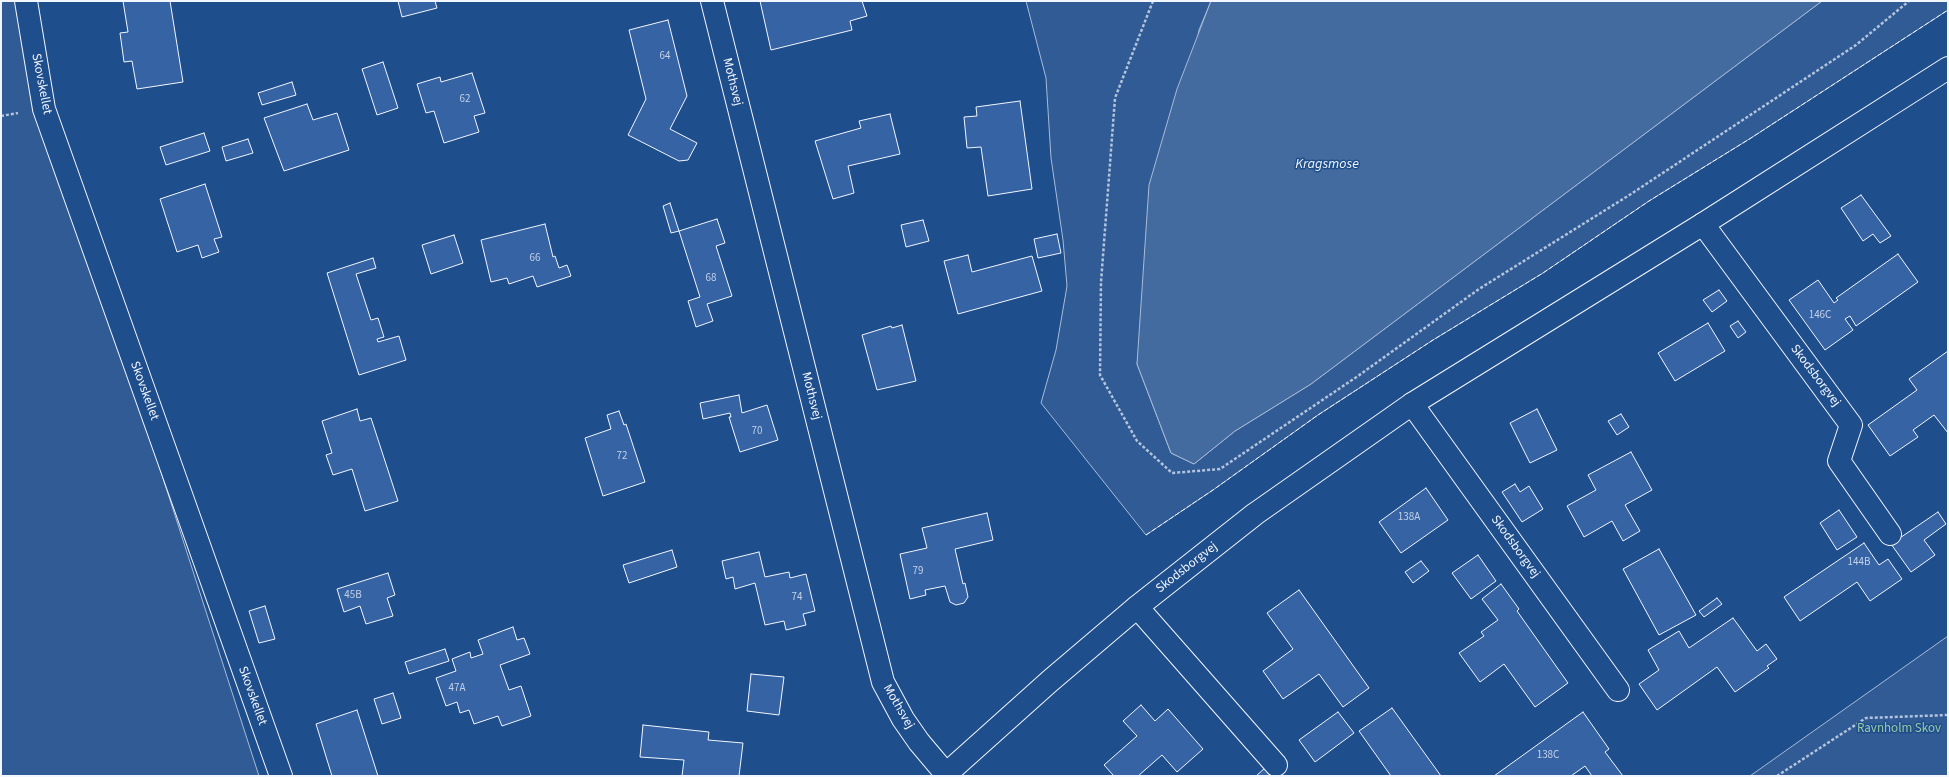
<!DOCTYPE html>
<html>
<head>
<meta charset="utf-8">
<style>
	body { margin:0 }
	#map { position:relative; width:1949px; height:777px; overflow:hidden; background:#1f4e8c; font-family:"Source Sans 3",sans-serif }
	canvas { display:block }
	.frame { position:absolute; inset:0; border:2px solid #f2f6ff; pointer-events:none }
</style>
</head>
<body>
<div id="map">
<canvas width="1949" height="777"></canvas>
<div class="frame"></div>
</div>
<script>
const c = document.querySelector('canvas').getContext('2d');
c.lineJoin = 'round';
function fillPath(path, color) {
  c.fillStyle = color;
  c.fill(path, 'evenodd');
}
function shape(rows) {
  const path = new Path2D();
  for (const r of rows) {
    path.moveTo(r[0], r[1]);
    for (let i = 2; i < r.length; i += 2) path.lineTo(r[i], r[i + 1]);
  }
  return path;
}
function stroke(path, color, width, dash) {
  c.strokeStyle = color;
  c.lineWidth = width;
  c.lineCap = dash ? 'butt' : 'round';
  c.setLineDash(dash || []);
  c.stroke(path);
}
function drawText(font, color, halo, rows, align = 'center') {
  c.font = font + ' "Source Sans 3",sans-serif';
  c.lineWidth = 3;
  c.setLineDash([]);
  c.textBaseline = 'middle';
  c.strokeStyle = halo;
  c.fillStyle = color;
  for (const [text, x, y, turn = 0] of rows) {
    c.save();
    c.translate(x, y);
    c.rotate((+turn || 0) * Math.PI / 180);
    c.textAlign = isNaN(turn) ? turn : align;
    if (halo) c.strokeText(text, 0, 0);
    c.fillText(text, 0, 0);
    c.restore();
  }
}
const built = shape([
	[1,1,25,1,44,109,259,776,1,776,1,1],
	[1026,1,1211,1,1199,30,1137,364,1171,453,1194,464,1235,431,1311,384,1822,1,1948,1,1948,10,1751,138,1649,201,1543,273,1433,340,1318,415,1213,490,1146,535,1041,403,1056,350,1067,286,1063,240,1051,158,1046,78,1026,1],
	[1948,636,1948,776,1750,776,1948,636]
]);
fillPath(built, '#305b95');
stroke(built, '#a8bbd7', 1);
const water = shape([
	[1211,1,1822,1,1311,384,1235,431,1194,464,1171,453,1137,364,1149,185,1177,89,1211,1]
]);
fillPath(water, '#446ba0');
stroke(water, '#a8bbd7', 1);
const building = shape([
	[123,1,170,1,183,82,137,89,132,61,124,62,120,33,128,32,123,1],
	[398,1,435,1,437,8,402,17,398,1],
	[760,1,862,1,867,16,850,21,852,30,771,50,760,1],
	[668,20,687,96,670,129,697,143,688,160,679,161,628,135,646,99,629,30,668,20],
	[383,62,398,108,377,115,362,69,383,62],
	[472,73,485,113,474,116,479,132,444,143,434,111,426,113,417,84,440,77,441,82,472,73],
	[292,82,296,95,262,105,258,93,292,82],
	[1020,101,1032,189,988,196,981,147,967,148,964,117,977,116,976,107,1020,101],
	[307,104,313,120,337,113,349,150,284,171,264,118,307,104],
	[890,114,900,154,848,166,854,193,833,199,815,141,861,128,859,121,890,114],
	[204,133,210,151,166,165,160,147,204,133],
	[248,139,253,153,226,161,222,147,248,139],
	[205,184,222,237,214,239,219,252,202,258,198,245,177,252,160,199,205,184],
	[1861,195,1891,236,1880,243,1873,234,1863,241,1841,208,1861,195],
	[670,203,679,231,671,233,663,206,670,203],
	[717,219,725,243,716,246,732,296,707,304,713,321,696,327,688,301,700,297,679,231,717,219],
	[923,220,929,241,906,247,901,225,923,220],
	[545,224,553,257,555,256,559,268,567,265,571,276,537,287,533,276,509,284,507,278,491,282,481,240,545,224],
	[1057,234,1061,253,1038,258,1034,239,1057,234],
	[454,235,463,263,431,274,422,245,454,235],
	[1898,254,1918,282,1856,326,1850,316,1845,319,1853,330,1825,350,1789,300,1818,280,1834,303,1838,300,1836,298,1898,254],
	[968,255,972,272,1032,256,1042,291,958,314,944,261,968,255],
	[373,258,376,268,356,274,371,320,378,318,384,337,377,339,378,342,399,336,406,360,359,375,327,273,373,258],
	[1719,290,1727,301,1712,312,1703,300,1719,290],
	[1738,321,1746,332,1738,338,1730,326,1738,321],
	[1708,323,1725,351,1675,381,1658,353,1708,323],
	[902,325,916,381,877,390,862,335,891,326,892,328,902,325],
	[1948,351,1948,433,1934,415,1913,430,1918,437,1890,456,1868,425,1917,390,1909,379,1948,351],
	[739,395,742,413,767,405,778,440,740,452,729,417,731,417,730,413,703,419,700,403,739,395],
	[357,409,360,421,371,418,398,501,365,511,352,469,333,475,326,455,332,453,322,421,357,409],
	[1537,409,1557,450,1530,463,1510,423,1537,409],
	[619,411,624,425,626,424,645,482,603,496,585,438,611,429,607,415,619,411],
	[1621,414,1629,427,1617,435,1608,421,1621,414],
	[1631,452,1652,490,1625,505,1640,531,1623,541,1612,521,1584,537,1567,506,1596,490,1588,475,1631,452],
	[1515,484,1520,492,1529,486,1543,509,1522,522,1502,492,1515,484],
	[1426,488,1448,520,1401,553,1379,522,1426,488],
	[1839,510,1857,537,1837,550,1820,523,1839,510],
	[1938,512,1946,524,1924,540,1935,555,1911,572,1891,544,1938,512],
	[987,513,993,540,955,549,963,584,965,583,968,597,964,603,956,605,950,602,945,586,925,590,926,595,910,599,900,554,927,548,922,528,987,513],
	[1864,543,1879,565,1888,559,1902,579,1870,601,1857,582,1800,621,1784,597,1864,543],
	[1659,549,1696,615,1659,635,1623,569,1659,549],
	[672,550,677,567,629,583,623,565,672,550],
	[759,552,765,577,789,572,790,578,806,574,815,611,803,614,806,625,786,630,784,621,765,625,755,583,735,589,733,577,726,579,722,561,759,552],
	[1478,555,1496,581,1471,599,1452,573,1478,555],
	[1421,561,1429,571,1413,583,1405,572,1421,561],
	[388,573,395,595,387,598,393,616,366,624,360,606,344,612,337,589,388,573],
	[1501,584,1519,609,1517,611,1568,683,1535,707,1504,664,1480,682,1459,653,1484,636,1481,632,1498,620,1482,599,1501,584],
	[1299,590,1369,688,1343,707,1319,674,1283,699,1263,671,1293,649,1267,613,1299,590],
	[1717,598,1722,604,1704,617,1699,611,1717,598],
	[265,606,275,639,259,643,249,611,265,606],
	[1733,618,1757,651,1766,644,1777,659,1767,666,1769,668,1735,692,1717,667,1657,710,1639,684,1659,670,1648,650,1679,631,1689,648,1733,618],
	[513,627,517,640,524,638,530,654,500,665,509,690,521,686,531,716,502,726,498,716,474,724,469,710,460,713,457,702,446,706,436,678,456,671,452,659,470,652,471,658,483,654,478,640,513,627],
	[445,649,449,661,409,674,405,662,445,649],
	[751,674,784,677,779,715,747,711,751,674],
	[393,693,401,718,382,724,374,699,393,693],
	[1141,705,1155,721,1168,709,1203,749,1177,772,1162,755,1138,776,1114,776,1104,765,1137,736,1123,721,1141,705],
	[1392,708,1441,776,1391,776,1359,731,1392,708],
	[357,710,378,776,332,776,316,724,357,710],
	[1338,712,1354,733,1315,762,1299,740,1338,712],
	[1583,712,1609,749,1605,752,1623,776,1592,776,1585,766,1571,776,1494,776,1583,712],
	[643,725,709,732,708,740,743,743,739,776,682,776,684,760,640,757,643,725],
	[1265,768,1272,776,1256,776,1265,768]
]);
fillPath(building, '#3563a3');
stroke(building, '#f2f6ff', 1);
const minor = shape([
	[26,1,44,109,281,776],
	[712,1,883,682,903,719,919,742,946,774],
	[1703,224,1851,425,1839,461,1890,534],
	[1412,404,1618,690],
	[1137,607,1276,765]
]);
const tertiary = shape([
	[944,776,1050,681,1137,607,1255,514,1412,404,1703,224,1948,68]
]);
stroke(minor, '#f2f6ff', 24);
stroke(tertiary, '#f2f6ff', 24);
stroke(shape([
	[1153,1,1115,98,1101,282,1100,375,1137,441,1172,473,1220,469,1358,376,1479,289,1631,194,1856,45,1909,1],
	[1,116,18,113],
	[1777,776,1866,718,1948,715]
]), '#b3c4dc', 2.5, [3, 2]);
stroke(minor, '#1f4e8c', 22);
stroke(tertiary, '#1f4e8c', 22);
stroke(shape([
	[1146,535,1213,490,1318,415,1433,340,1543,273,1649,201,1751,138,1948,10]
]), '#f2f6ff', 1, [5, 2]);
drawText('11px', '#c3d1e8', null, [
	["64",665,57],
	["62",465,100],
	["66",535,259],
	["68",711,279],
	["146C",1820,316],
	["70",757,432],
	["72",622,457],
	["138A",1409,518],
	["144B",1859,563],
	["79",918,572],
	["45B",353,596],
	["74",797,598],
	["47A",457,689],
	["138C",1548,756]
]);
drawText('13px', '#f2f6ff', '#1f4e8c', [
	["Mothsvej",732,82,76],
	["Skovskellet",41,84,79],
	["Skodsborgvej",1815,376,53],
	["Skovskellet",144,391,70],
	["Mothsvej",811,396,76],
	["Skodsborgvej",1515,547,54],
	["Skodsborgvej",1187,568,-38],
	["Skovskellet",252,696,70],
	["Mothsvej",898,707,60]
]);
drawText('13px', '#97c8a6', '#1f4e8c', [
	["Ravnholm Skov",1899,729]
]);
drawText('italic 14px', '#f2f6ff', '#1f4e8c', [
	["Kragsmose",1327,165]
]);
</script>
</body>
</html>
